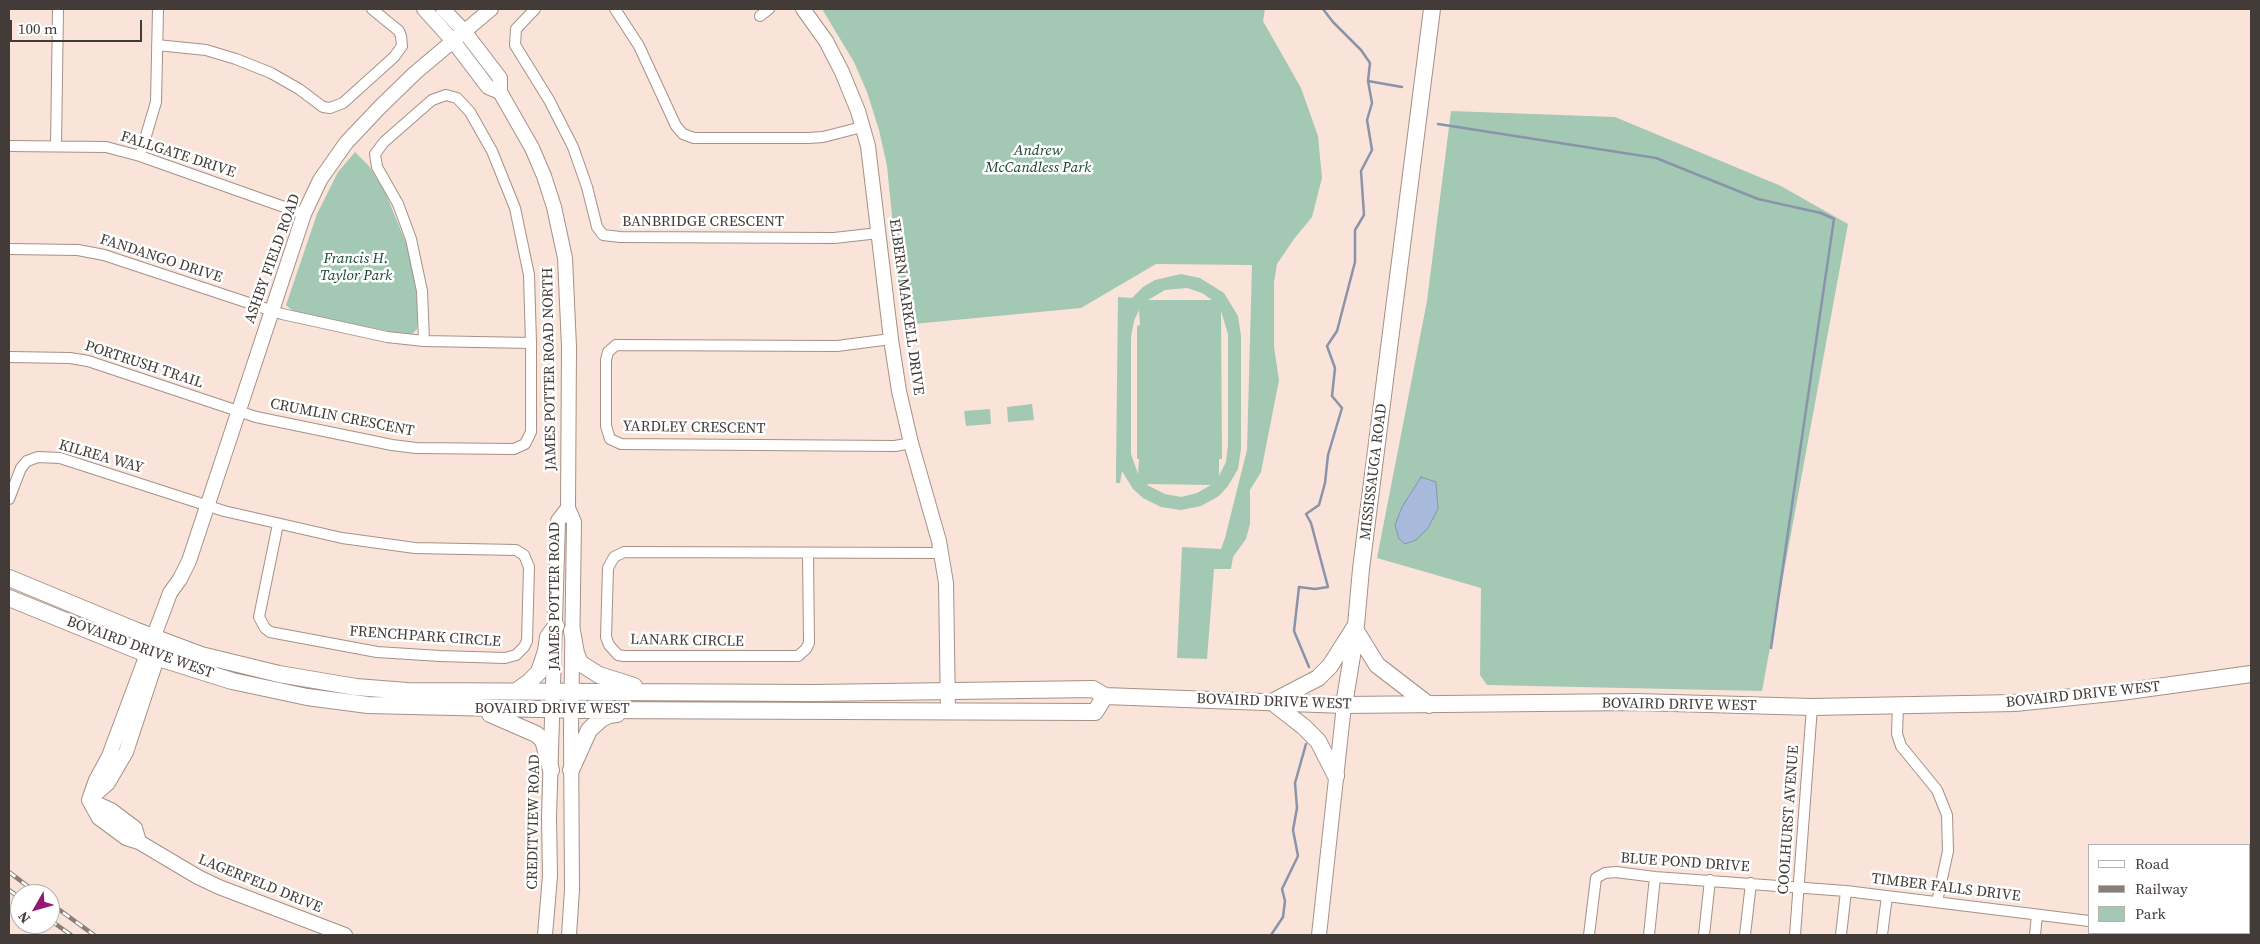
<!DOCTYPE html>
<html>
<head>
<meta charset="utf-8">
<style>
	body { margin:0 }
	#map { position:relative; width:2260px; height:944px; overflow:hidden; background:#fae4d9; font-family:"Source Serif 4",serif }
	canvas { display:block }
	.frame { position:absolute; inset:0; border:10px solid #433b37; pointer-events:none }
	.legend { position:absolute; left:2088px; top:844px; width:162px; height:90px; box-sizing:border-box; background:#fff; border:1px solid #b4b1af; margin:0; padding:6px 9px; list-style:none; font-size:15px; color:#433b37 }
	.legend li { display:flex; align-items:center; gap:10px; height:25px }
	.legend b { width:25px; border:1px solid #b4b1af }
	.north { position:absolute; left:10px; top:884px; width:50px; height:50px; box-sizing:border-box; background:#fff; border:1px solid #b4b1af; border-radius:50%; rotate:232deg; font-size:14px; font-weight:700; line-height:20px; text-align:center; color:#433b37 }
	.north::after { content:''; display:block; margin:auto; width:18px; height:22px; background:#96176f; clip-path:polygon(50% 0,100% 100%,50% 72%,0 100%) }
	.scale { position:absolute; left:10px; top:20px; width:132px; height:22px; box-sizing:border-box; border:2px solid #433b37; border-top:0; padding-left:6px; font-size:15px; line-height:18px; white-space:nowrap; color:#433b37; -webkit-text-stroke:4px #fff; paint-order:stroke }
</style>
</head>
<body>
<div id="map">
<canvas width="2260" height="944"></canvas>
<div class="frame"></div>
<ul class="legend">
<li><b style="height:6px;background:#fff"></b>Road</li>
<li><b style="height:6px;background:#8a7d76"></b>Railway</li>
<li><b style="height:14px;background:#a3c8b4"></b>Park</li>
</ul>
<div class="north">N</div>
<div class="scale">100 m</div>
</div>
<script>
const c = document.querySelector('canvas').getContext('2d');
c.lineJoin = 'round';
function fillPath(path, color) {
  c.fillStyle = color;
  c.fill(path, 'evenodd');
}
function shape(rows) {
  const path = new Path2D();
  for (const r of rows) {
    path.moveTo(r[0], r[1]);
    for (let i = 2; i < r.length; i += 2) path.lineTo(r[i], r[i + 1]);
  }
  return path;
}
function stroke(path, color, width, dash) {
  c.strokeStyle = color;
  c.lineWidth = width;
  c.lineCap = dash ? 'butt' : 'round';
  c.setLineDash(dash || []);
  c.stroke(path);
}
function drawText(font, color, halo, rows, align = 'center') {
  c.font = font + ' "Source Serif 4",serif';
  c.lineWidth = 5;
  c.setLineDash([]);
  c.textBaseline = 'middle';
  c.strokeStyle = halo;
  c.fillStyle = color;
  for (const [text, x, y, turn = 0] of rows) {
    c.save();
    c.translate(x, y);
    c.rotate((+turn || 0) * Math.PI / 180);
    c.textAlign = isNaN(turn) ? turn : align;
    if (halo) c.strokeText(text, 0, 0);
    c.fillText(text, 0, 0);
    c.restore();
  }
}
fillPath(shape([
	[822,9,1265,9,1263,21,1301,88,1318,136,1322,178,1312,217,1294,239,1277,264,1274,282,1274,347,1279,380,1261,472,1250,490,1250,524,1246,539,1233,557,1231,569,1214,569,1207,659,1177,658,1182,547,1221,549,1225,538,1247,450,1252,265,1156,264,1081,308,903,325,887,166,879,130,867,92,854,62],
	[1451,111,1615,117,1781,186,1848,224,1762,691,1487,685,1480,675,1481,588,1377,558,1427,301],
	[355,152,369,166,386,194,406,243,415,279,418,314,417,329,412,334,392,332,294,312,286,305,317,214,338,172],
	[1181,274,1200,278,1224,293,1238,316,1241,336,1241,449,1238,469,1228,486,1219,496,1201,506,1181,510,1161,507,1143,498,1133,489,1122,471,1120,483,1116,483,1116,471,1118,297,1132,298,1143,287,1155,280],
	[1187,288,1202,293,1212,300,1148,300,1165,290],
	[1139,310,1140,325,1137,326,1137,459,1139,459,1138,474,1131,454,1131,337,1134,321],
	[1221,311,1228,334,1228,445,1226,462,1219,476,1219,459,1222,459],
	[1147,485,1148,484,1211,485,1197,493,1181,497,1165,494],
	[1032,404,1034,420,1008,422,1007,407],
	[990,409,991,424,966,426,964,411]
]), '#a3c8b4');
const water = shape([
	[1421,477,1436,482,1438,509,1428,528,1416,540,1405,544,1399,539,1395,525,1402,507,1421,477]
]);
fillPath(water, '#a7badb');
stroke(water, '#8994aa', 1);
stroke(shape([
	[1368,81,1402,87],
	[1438,124,1656,158,1758,199,1821,213,1834,219,1771,648],
	[1309,667,1294,631,1299,587,1315,589,1328,587,1311,523,1306,514,1319,505,1325,483,1328,455,1342,408,1332,396,1335,368,1327,346,1337,331,1355,262,1355,230,1364,215,1361,171,1372,150,1367,120,1372,103,1368,81,1370,63,1361,50,1333,22,1323,9],
	[1271,935,1283,917,1285,901,1282,889,1298,856,1293,830,1297,808,1295,783,1306,744]
]), '#8994aa', 2.5);
const street = shape([
	[535,9,516,29,515,45,549,100,573,147,587,187,597,227,603,235,620,237,834,238,879,233],
	[615,9,639,46,676,126,683,134,694,138,808,138,823,137,862,127],
	[760,16,769,9],
	[157,45,206,50,236,59,271,73,299,89,323,107,330,108,343,103,394,57,402,46,401,36,399,31,372,9],
	[9,146,106,147,140,156,304,214],
	[56,146,58,9],
	[140,156,156,102,158,9],
	[9,249,78,250,104,255,282,314,387,337,424,341,531,343,531,432,525,444,514,449,416,448,392,445,256,417,88,361,70,358,9,357],
	[891,339,837,346,616,345,608,352,606,360,606,426,610,439,621,444,895,446,911,443],
	[424,341,422,291,411,239,398,204,377,167,375,154,384,142,432,100,446,95,457,98,470,112,492,151,515,208,529,275,531,343],
	[9,499,21,468,27,461,38,457,60,458,224,511,342,538,415,548,516,550,524,555,529,567,527,641,524,647,516,655,505,658,440,656,377,652,270,632,265,628,259,617,278,524],
	[808,553,809,643,806,649,798,656,624,656,618,655,609,645,606,637,608,568,614,557,624,552,942,553],
	[1898,706,1897,734,1901,746,1937,790,1947,815,1948,851,1937,902],
	[2119,933,2123,935],
	[1589,935,1596,878,1605,873,1616,872,1655,877,1846,891,2089,921],
	[1649,935,1655,877],
	[1704,935,1710,880],
	[1745,935,1751,883],
	[1795,935,1812,707],
	[1841,935,1846,891],
	[1882,935,1887,896],
	[2035,935,2037,915],
	[2140,935,2142,933]
]);
const secondary = shape([
	[424,9,453,41,488,87,500,92],
	[443,9,464,31,500,78,500,92],
	[803,9,826,41,842,72,858,111,868,146,891,339,899,391,911,443,939,541,946,583,948,711],
	[500,92,532,148,544,176,554,207,565,258,569,347,568,508,574,522,571,730,572,890,569,935],
	[90,799,108,783,126,752,160,649],
	[89,800,111,810,135,828,139,842],
	[345,935,219,887,198,877,139,842,126,838,99,818,89,800,96,780,109,756,170,593,180,579,189,561,304,214,320,180,346,143,380,107,415,73,491,9],
	[545,935,550,876,549,817,558,521,568,508],
	[1319,935,1344,705]
]);
const primary = shape([
	[9,578,137,631,201,655,279,674,356,687,407,691,814,693,1093,689,1105,696,1344,705,1637,702,1812,707,2015,703,2121,692,2251,674],
	[9,598,149,655,232,681,307,697,368,705,582,710,1095,712,1105,696],
	[572,631,576,653,580,663,599,675,634,686],
	[1356,631,1377,665,1429,705],
	[515,692,529,682,539,672,546,651,548,637,556,626],
	[1272,702,1318,678,1330,666,1356,625,1361,569,1432,9],
	[1272,702,1304,727,1318,741,1336,776],
	[1344,705,1356,631],
	[490,714,536,734,543,740,551,770],
	[571,770,589,730,601,719,609,715,617,714]
]);
stroke(street, '#a59187', 12);
stroke(secondary, '#a59187', 16);
stroke(primary, '#a59187', 18);
stroke(street, '#fff', 10);
stroke(secondary, '#fff', 14);
stroke(primary, '#fff', 16);
const rail = shape([
	[9,872,38,894],
	[9,890,20,898],
	[50,903,94,935],
	[50,920,71,935]
]);
stroke(rail, '#8a7d76', 4.5);
stroke(rail, '#fff', 2.5, [8]);
drawText('italic 15px', '#144631', '#fff', [
	["Andrew",1038,151],
	["McCandless Park",1038,168],
	["Francis H.",356,259],
	["Taylor Park",356,276]
]);
drawText('15px', '#433b37', '#fff', [
	["FALLGATE DRIVE",178,155,18],
	["BANBRIDGE CRESCENT",703,222],
	["FANDANGO DRIVE",161,259,18],
	["ASHBY FIELD ROAD",273,259,-70],
	["ELBERN MARKELL DRIVE",906,307,82],
	["PORTRUSH TRAIL",144,365,18],
	["JAMES POTTER ROAD NORTH",550,369,-91],
	["CRUMLIN CRESCENT",342,418,11],
	["YARDLEY CRESCENT",694,428,1],
	["KILREA WAY",101,457,16],
	["MISSISSAUGA ROAD",1374,472,-83],
	["JAMES POTTER ROAD",555,596,-90],
	["FRENCHPARK CIRCLE",425,637,4],
	["LANARK CIRCLE",687,641,1],
	["BOVAIRD DRIVE WEST",140,648,20],
	["BOVAIRD DRIVE WEST",2083,695,-6],
	["BOVAIRD DRIVE WEST",1274,702,2],
	["BOVAIRD DRIVE WEST",1679,705,1],
	["BOVAIRD DRIVE WEST",552,709],
	["COOLHURST AVENUE",1789,820,-86],
	["CREDITVIEW ROAD",534,822,-89],
	["BLUE POND DRIVE",1685,863,4],
	["LAGERFELD DRIVE",260,884,22],
	["TIMBER FALLS DRIVE",1946,888,7]
]);
</script>
</body>
</html>
